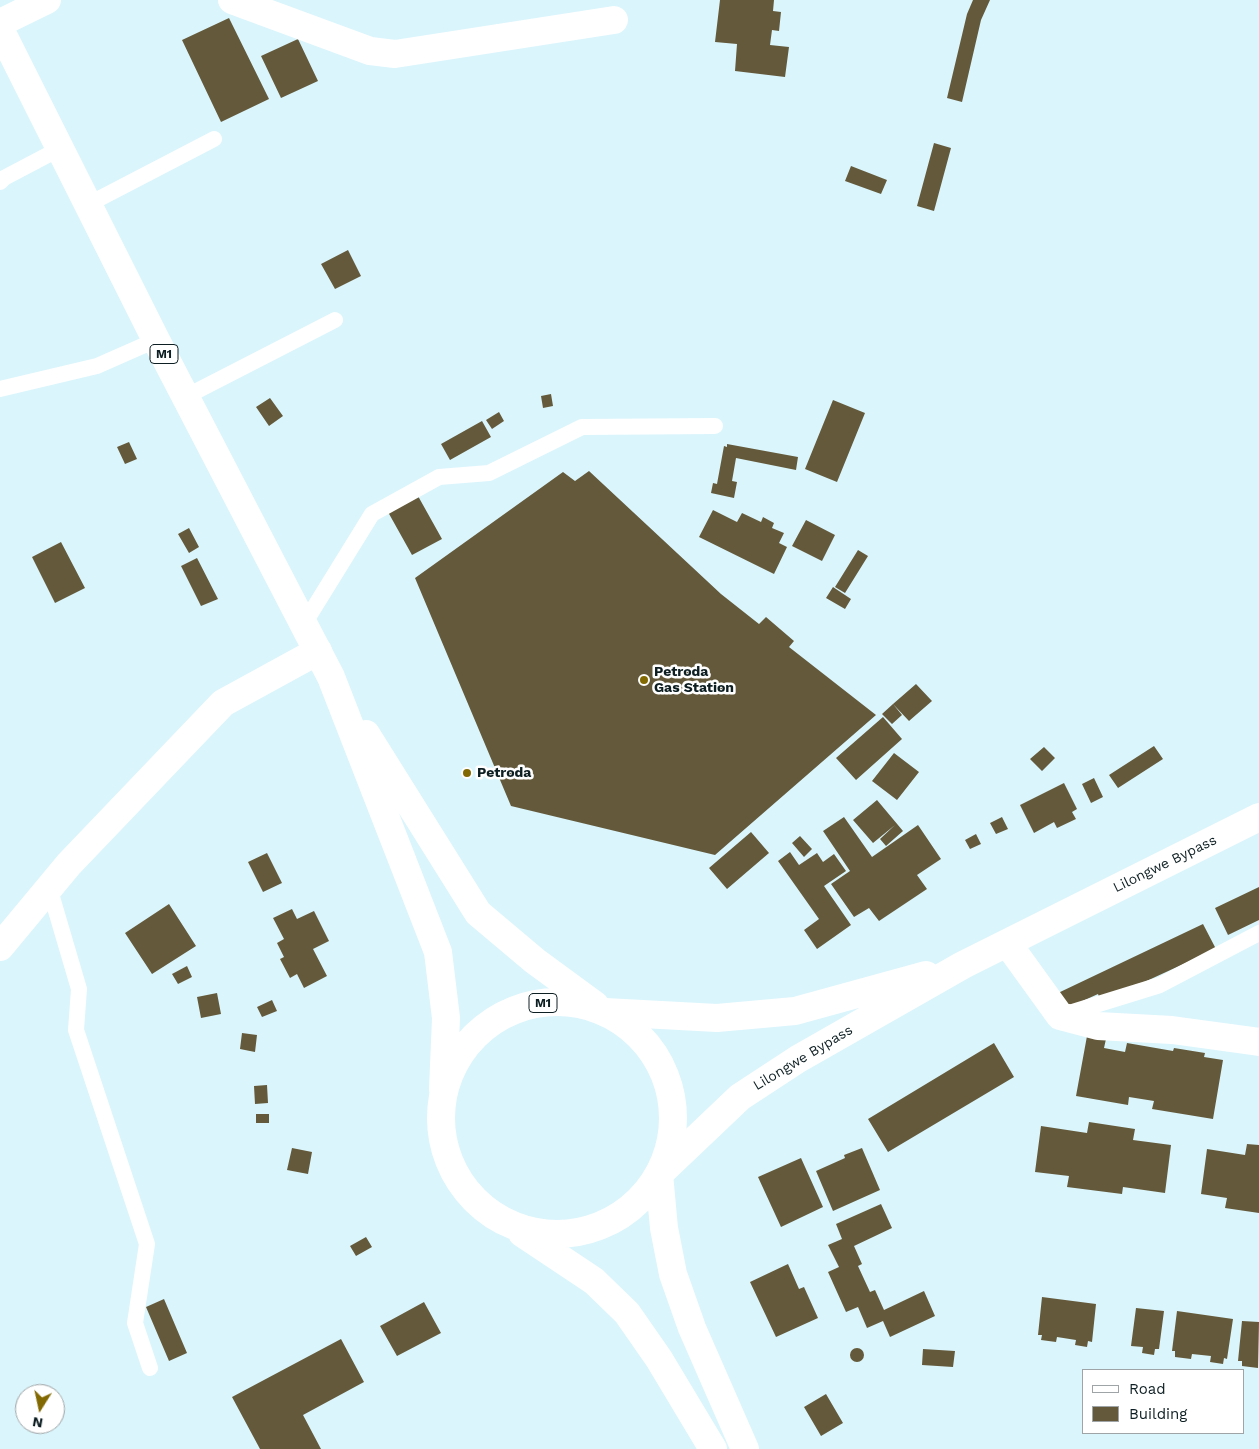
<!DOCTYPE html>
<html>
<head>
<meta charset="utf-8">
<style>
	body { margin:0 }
	#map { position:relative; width:1259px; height:1449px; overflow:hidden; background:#daf5fc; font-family:"Work Sans",sans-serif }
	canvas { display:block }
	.legend { position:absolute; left:1082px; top:1369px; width:162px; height:65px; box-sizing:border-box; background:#fff; border:1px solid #9fa5a7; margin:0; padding:6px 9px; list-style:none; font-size:15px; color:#0e1f23 }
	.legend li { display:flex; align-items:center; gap:10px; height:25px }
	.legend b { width:25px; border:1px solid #9fa5a7 }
	.north { position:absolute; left:15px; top:1384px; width:50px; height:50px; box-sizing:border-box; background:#fff; border:1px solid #9fa5a7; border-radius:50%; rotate:190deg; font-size:14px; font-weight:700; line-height:20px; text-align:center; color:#0e1f23 }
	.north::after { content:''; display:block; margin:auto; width:18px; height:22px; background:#826902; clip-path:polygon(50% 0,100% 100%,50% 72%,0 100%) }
</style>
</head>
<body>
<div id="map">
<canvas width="1259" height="1449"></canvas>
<ul class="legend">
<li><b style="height:6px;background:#fff"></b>Road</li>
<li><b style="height:14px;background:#645a3b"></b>Building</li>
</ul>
<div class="north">N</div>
</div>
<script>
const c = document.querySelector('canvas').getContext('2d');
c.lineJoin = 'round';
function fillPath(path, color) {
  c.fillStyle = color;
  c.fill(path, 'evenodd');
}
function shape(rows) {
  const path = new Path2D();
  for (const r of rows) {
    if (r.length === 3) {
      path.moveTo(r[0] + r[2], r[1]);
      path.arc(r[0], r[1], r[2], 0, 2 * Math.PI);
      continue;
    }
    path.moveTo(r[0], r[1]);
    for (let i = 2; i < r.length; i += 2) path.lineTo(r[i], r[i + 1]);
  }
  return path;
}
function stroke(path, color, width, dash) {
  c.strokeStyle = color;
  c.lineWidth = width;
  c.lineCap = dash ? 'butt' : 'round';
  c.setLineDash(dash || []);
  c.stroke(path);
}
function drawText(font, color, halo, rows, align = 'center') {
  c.font = font + ' "Work Sans",sans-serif';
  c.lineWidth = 5;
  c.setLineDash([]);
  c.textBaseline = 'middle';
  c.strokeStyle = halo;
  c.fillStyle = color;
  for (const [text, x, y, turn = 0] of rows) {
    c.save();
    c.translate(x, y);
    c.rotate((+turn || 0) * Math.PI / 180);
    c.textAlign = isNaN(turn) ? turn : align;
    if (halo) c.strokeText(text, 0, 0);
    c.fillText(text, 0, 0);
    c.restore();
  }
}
fillPath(shape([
	[720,0,774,0,773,11,781,12,779,31,772,30,770,45,789,47,785,77,735,71,737,44,715,42],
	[973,0,990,0,981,20,962,102,947,98,967,14],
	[229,18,269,99,221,122,182,40],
	[298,39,318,81,281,98,261,56],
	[934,143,951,148,934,211,917,206],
	[851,166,887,180,881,194,845,181],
	[348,250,361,276,335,289,321,264],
	[551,394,553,406,543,408,541,396],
	[270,398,283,416,269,426,256,407],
	[833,400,865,413,837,482,805,469],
	[499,412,504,421,492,429,486,420],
	[482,421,491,437,450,460,441,444],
	[129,442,137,459,125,464,117,447],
	[727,444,798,457,796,470,736,458,732,481,737,482,734,498,711,493,713,483,717,484,724,446,727,447],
	[589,471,721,594,759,624,766,617,794,641,789,647,876,715,715,855,511,806,415,578,563,472,575,481],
	[418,496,442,539,412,555,388,512],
	[713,510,737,522,742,513,761,522,763,517,774,523,772,528,784,533,779,543,787,547,774,574,699,537],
	[806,520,835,535,822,561,792,546],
	[189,528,199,547,189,553,178,534],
	[61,542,85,588,55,603,32,557],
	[858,550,868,556,845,593,835,587],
	[197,558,218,599,201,606,181,566],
	[833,587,851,599,845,609,826,598],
	[916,684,932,701,909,721,893,704],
	[893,704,902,715,892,724,882,714],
	[883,717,902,739,856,780,836,758],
	[1154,746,1163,759,1118,788,1109,775],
	[1044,747,1055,758,1042,771,1030,759],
	[894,753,919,772,897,800,872,781],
	[1094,778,1103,797,1091,803,1082,784],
	[1064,783,1077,809,1072,812,1076,819,1057,828,1054,822,1034,833,1020,805],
	[877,800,903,831,886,846,880,839,895,825,873,843,853,820],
	[844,817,872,857,918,825,941,859,917,875,927,889,879,921,869,908,854,917,831,884,850,871,823,831],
	[1002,817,1008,829,996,834,990,823],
	[751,832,769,853,727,889,709,868],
	[976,834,981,844,970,849,965,840],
	[800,836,812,849,804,857,792,843],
	[790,852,799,865,817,853,823,862,834,854,846,871,824,886,851,925,817,949,804,930,819,919,778,861],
	[267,853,282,883,263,892,248,862],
	[1259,887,1259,920,1228,935,1215,908],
	[169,904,196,946,152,974,125,933],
	[292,909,297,919,314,911,329,941,313,949,327,976,304,988,297,974,290,978,280,959,284,957,277,943,284,939,273,918],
	[1203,924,1216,949,1101,1002,1098,994,1065,1009,1058,993],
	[187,966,192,977,178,984,172,974],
	[217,993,221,1014,201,1018,197,997],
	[272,1000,277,1011,262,1017,257,1007],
	[242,1033,257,1035,255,1052,240,1049],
	[1087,1036,1106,1039,1104,1048,1125,1052,1127,1043,1173,1051,1174,1048,1205,1053,1204,1057,1223,1060,1213,1119,1152,1109,1154,1101,1129,1097,1128,1105,1076,1096],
	[994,1043,1014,1077,888,1152,868,1119],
	[267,1085,268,1103,255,1104,254,1086],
	[256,1114,269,1114,269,1123,256,1123],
	[1089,1122,1135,1129,1133,1140,1171,1145,1165,1193,1123,1187,1122,1194,1067,1187,1069,1176,1035,1172,1041,1126,1087,1133],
	[1247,1144,1259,1145,1259,1213,1225,1208,1227,1198,1201,1194,1207,1149,1245,1155],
	[292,1148,312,1152,308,1174,287,1170],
	[862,1148,880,1190,833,1211,816,1171,845,1158,844,1155],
	[801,1158,823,1207,781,1227,758,1177],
	[881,1204,892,1228,854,1246,862,1264,858,1266,870,1292,875,1290,884,1310,924,1291,935,1316,890,1337,883,1321,867,1328,858,1307,846,1312,828,1272,839,1267,828,1245,842,1239,836,1224],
	[366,1237,372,1247,356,1256,350,1246],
	[788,1264,799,1289,804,1287,818,1318,776,1337,750,1282],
	[1042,1297,1096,1304,1092,1342,1088,1341,1087,1347,1075,1345,1076,1340,1057,1337,1056,1342,1041,1340,1042,1335,1038,1335],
	[164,1299,187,1353,169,1361,146,1307],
	[424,1302,441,1333,397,1356,380,1326],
	[1136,1308,1164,1311,1159,1349,1155,1349,1154,1355,1142,1353,1143,1347,1131,1346],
	[1177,1311,1233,1319,1227,1359,1224,1358,1223,1364,1210,1362,1211,1356,1192,1354,1191,1359,1175,1357,1175,1351,1172,1351],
	[1242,1321,1259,1322,1258,1368,1242,1366,1242,1361,1238,1361],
	[341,1339,364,1382,303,1415,321,1449,260,1449,232,1397],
	[857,1355,7],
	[923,1349,955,1351,953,1367,922,1365],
	[826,1394,843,1423,821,1436,804,1407]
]), '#645a3b');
stroke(shape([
	[0,182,4,178,61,148],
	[89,204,214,139],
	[0,389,97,366,156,340],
	[187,396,335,320],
	[304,624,372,514,439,477,489,473,582,427,715,426],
	[49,887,79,989,76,1030,147,1244,135,1323,150,1368],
	[1063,1015,1160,985,1259,933]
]), '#fff', 16);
stroke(shape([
	[232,0,370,51,395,54,614,20],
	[0,23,47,0],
	[1008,944,1060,1016,1098,1026,1172,1030,1259,1042]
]), '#fff', 28);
stroke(shape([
	[0,947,69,864,223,703,318,651]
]), '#fff', 28);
stroke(shape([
	[605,1012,717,1018,795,1011,926,975],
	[659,1174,740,1097,798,1059,963,965,1259,817]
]), '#fff', 28);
stroke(shape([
	[0,29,156,340,331,677,438,952,446,1018,443,1089],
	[366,734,478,913,535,961,595,1005],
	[557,1118,116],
	[659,1174,664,1228,673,1274,692,1328,745,1449],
	[522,1233,594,1281,627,1313,659,1359,713,1449]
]), '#fff', 28);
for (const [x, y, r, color] of [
	[644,680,5,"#826902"],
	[467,773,5,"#826902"]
]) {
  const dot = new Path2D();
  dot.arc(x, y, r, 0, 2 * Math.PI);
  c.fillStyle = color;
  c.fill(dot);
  stroke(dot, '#fff', 2);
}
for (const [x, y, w] of [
	[164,354,28],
	[543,1003,28]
]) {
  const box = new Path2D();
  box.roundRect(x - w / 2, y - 9.5, w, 19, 4);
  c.fillStyle = '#fff';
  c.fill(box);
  stroke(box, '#0e1f23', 1);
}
drawText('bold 12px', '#0e1f23', null, [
	["M1",164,354],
	["M1",543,1003]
]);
drawText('bold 14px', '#0e1f23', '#fff', [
	["Petroda",654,672],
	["Gas Station",654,688],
	["Petroda",477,773]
], 'left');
drawText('14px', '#0e1f23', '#fff', [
	["Lilongwe Bypass",1165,864,-26],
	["Lilongwe Bypass",803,1058,-31]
]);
</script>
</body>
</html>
